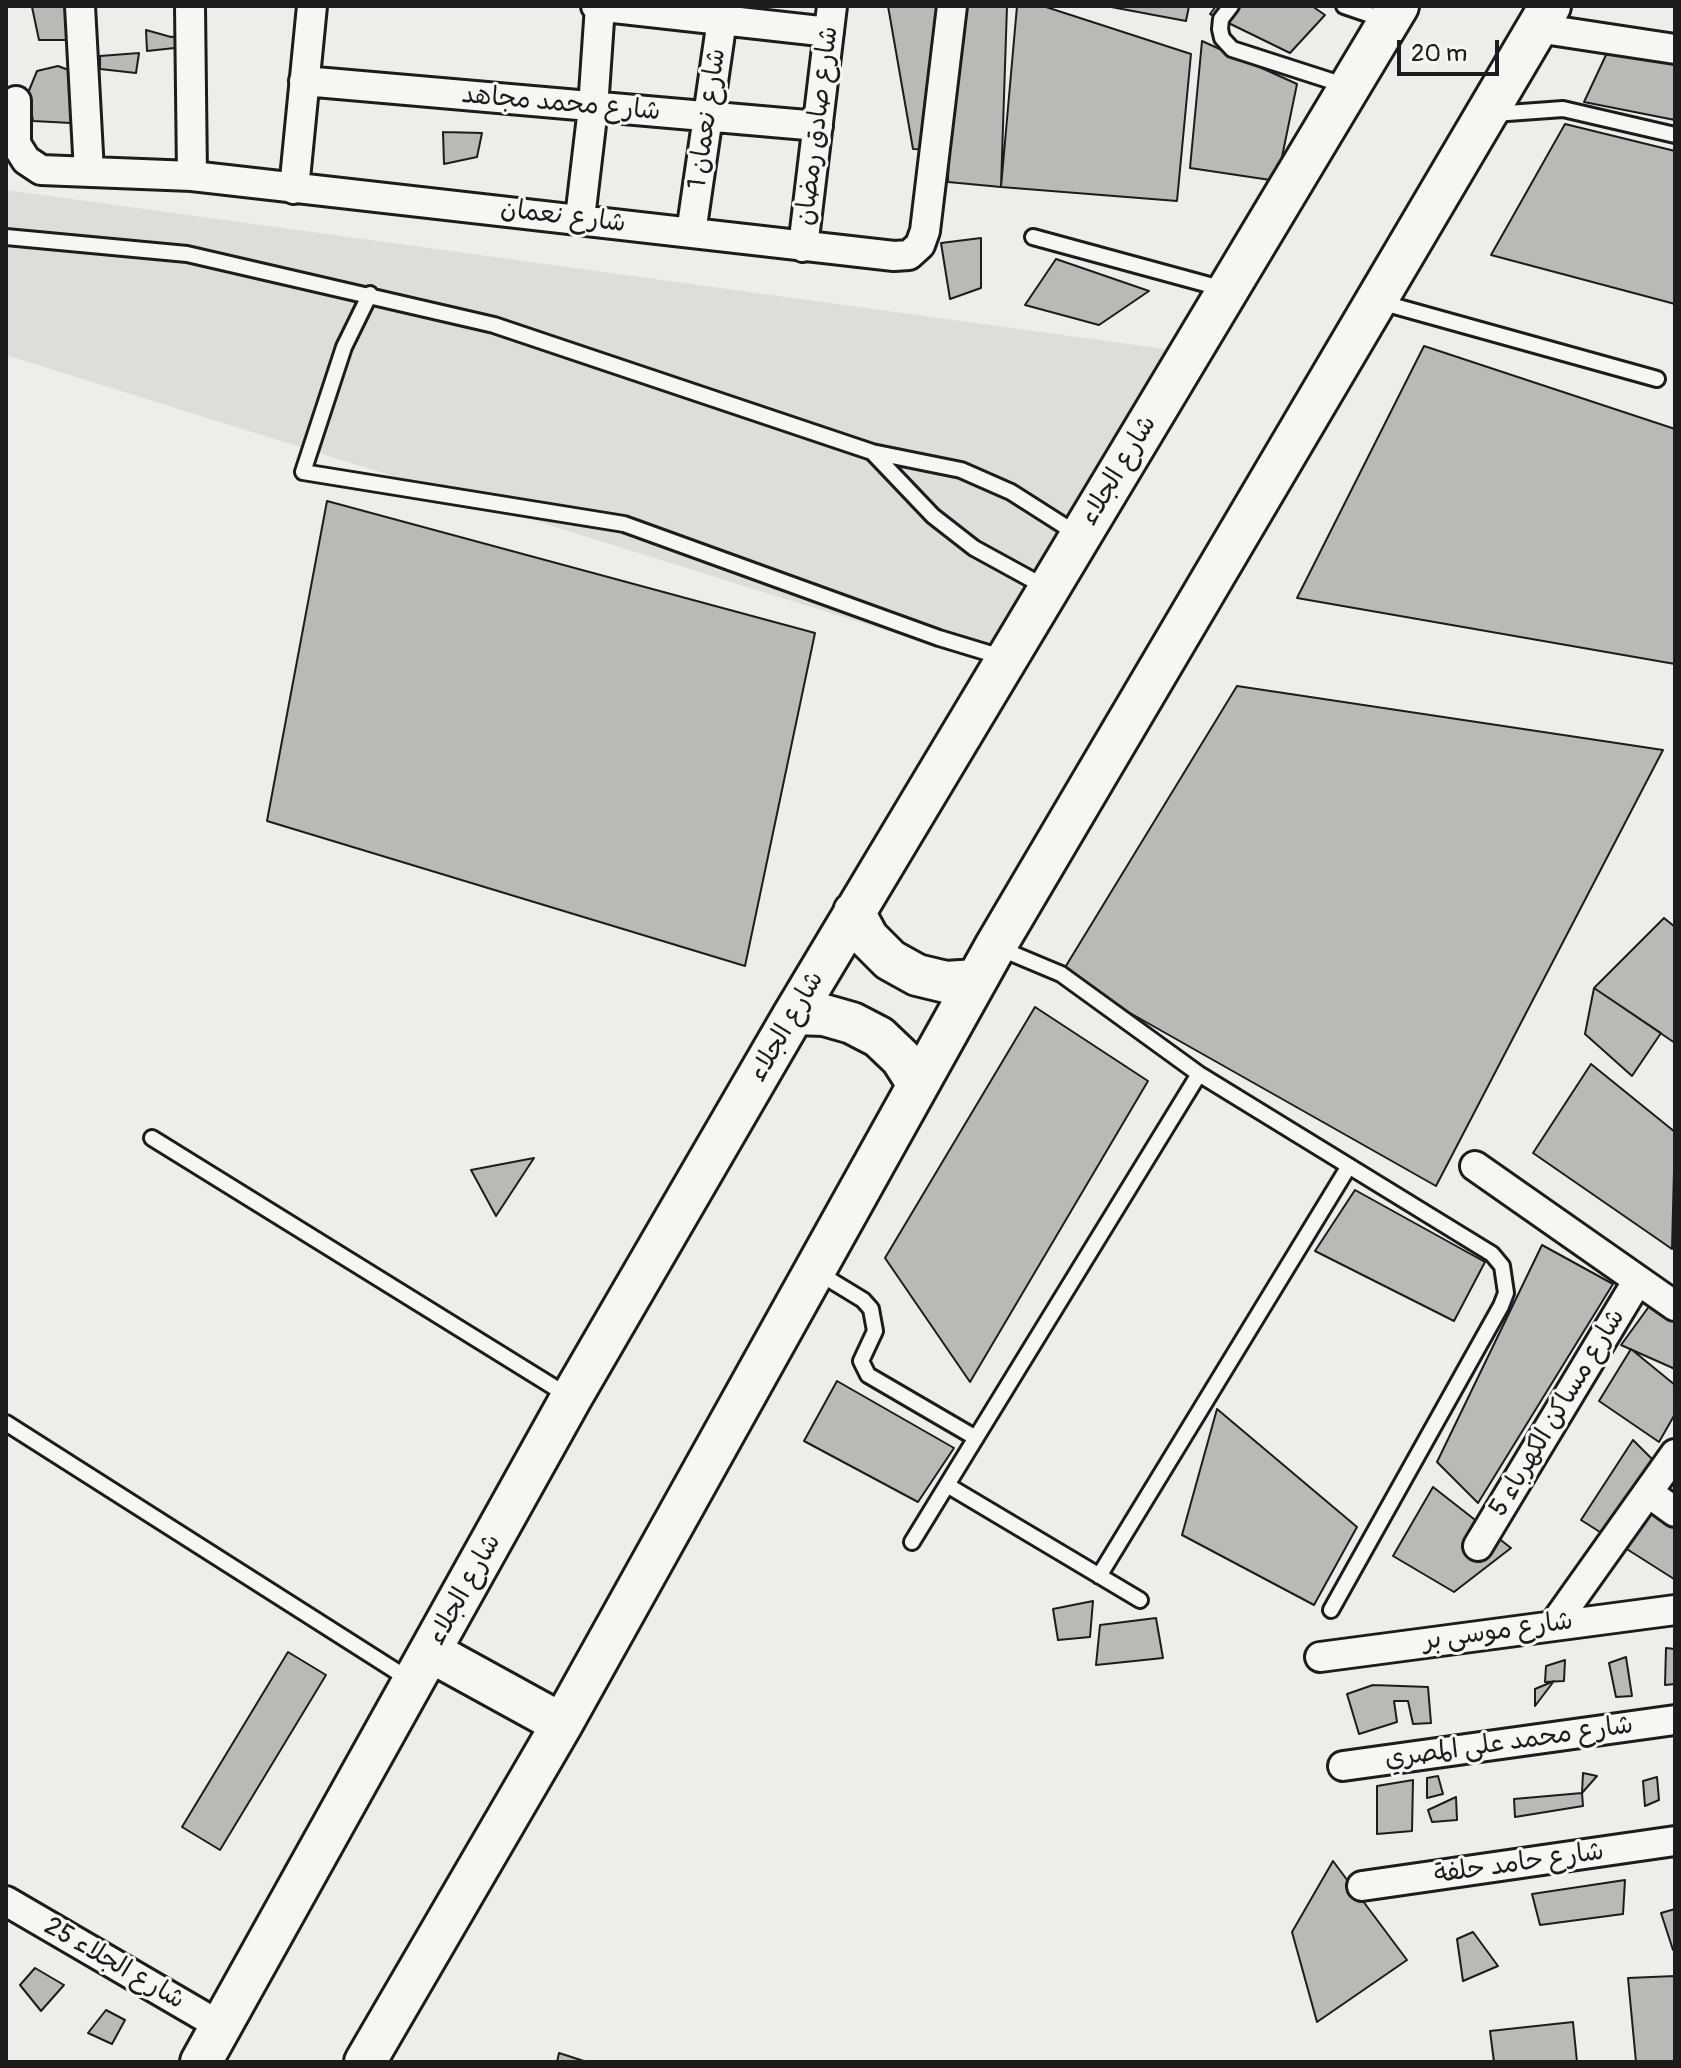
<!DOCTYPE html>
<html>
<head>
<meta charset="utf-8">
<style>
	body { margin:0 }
	#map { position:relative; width:1681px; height:2068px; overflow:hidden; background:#edede9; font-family:Pangolin,sans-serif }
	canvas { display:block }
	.frame { position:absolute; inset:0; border:8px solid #1c1c1c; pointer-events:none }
	.scale { position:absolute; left:1397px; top:40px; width:102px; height:36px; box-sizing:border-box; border:4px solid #1c1c1c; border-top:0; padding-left:10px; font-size:24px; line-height:28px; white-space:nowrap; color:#1c1c1c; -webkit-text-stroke:6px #f6f6f2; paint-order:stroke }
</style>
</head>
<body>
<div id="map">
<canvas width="1681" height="2068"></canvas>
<div class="frame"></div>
<div class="scale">20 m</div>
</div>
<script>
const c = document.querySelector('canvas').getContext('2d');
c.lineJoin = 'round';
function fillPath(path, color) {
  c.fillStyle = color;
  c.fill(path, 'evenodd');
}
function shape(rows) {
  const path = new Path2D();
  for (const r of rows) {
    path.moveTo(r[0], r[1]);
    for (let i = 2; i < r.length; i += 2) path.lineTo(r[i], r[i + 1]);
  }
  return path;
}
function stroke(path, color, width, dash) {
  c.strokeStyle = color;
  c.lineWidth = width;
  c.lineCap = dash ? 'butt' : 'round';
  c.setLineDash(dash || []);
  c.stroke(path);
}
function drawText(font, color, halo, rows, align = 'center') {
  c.font = font + ' Pangolin,"Playpen Sans Arabic",sans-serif';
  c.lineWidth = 6;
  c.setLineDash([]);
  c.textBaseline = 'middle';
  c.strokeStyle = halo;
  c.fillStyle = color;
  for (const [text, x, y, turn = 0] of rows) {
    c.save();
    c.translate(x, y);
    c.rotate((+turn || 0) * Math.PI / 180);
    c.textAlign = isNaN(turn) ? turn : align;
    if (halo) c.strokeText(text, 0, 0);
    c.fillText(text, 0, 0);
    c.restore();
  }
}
fillPath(shape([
	[6,190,1194,353,1006,668,6,355]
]), '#ddddda');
const building = shape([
	[73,6,76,40,39,40,32,7,73,6],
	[888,6,950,6,949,150,913,149,888,6],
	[952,6,1007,6,1001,187,948,182,952,6],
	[1017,6,1043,6,1191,54,1177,201,1001,187,1017,6],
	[1106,6,1189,6,1186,21,1106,6],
	[1216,6,1312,6,1325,15,1290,53,1210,14,1216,6],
	[146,30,171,37,185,35,184,47,147,51,146,30],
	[1613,40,1675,58,1675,120,1584,102,1613,40],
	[1202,41,1297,84,1277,181,1190,168,1202,41],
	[139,53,136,73,100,69,100,56,139,53],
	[58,66,74,72,82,100,71,123,33,121,28,93,37,71,58,66],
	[1565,124,1675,151,1675,304,1491,255,1565,124],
	[443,132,482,133,477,157,444,164,443,132],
	[981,238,981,288,950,299,941,243,981,238],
	[1056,259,1149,291,1099,325,1025,305,1056,259],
	[1424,346,1675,429,1675,664,1297,598,1424,346],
	[327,501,815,633,745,966,267,821,327,501],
	[1237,686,1663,750,1436,1186,1061,974,1237,686],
	[1664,918,1675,927,1675,1043,1594,988,1664,918],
	[1594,988,1661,1033,1632,1076,1585,1034,1594,988],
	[1035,1007,1148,1081,970,1382,885,1258,1035,1007],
	[1591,1064,1675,1132,1672,1249,1533,1153,1591,1064],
	[534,1158,496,1216,471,1170,534,1158],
	[1355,1190,1485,1262,1454,1321,1315,1251,1355,1190],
	[1542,1245,1613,1284,1478,1503,1437,1462,1542,1245],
	[1658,1294,1675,1309,1675,1369,1621,1345,1658,1294],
	[1631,1349,1675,1385,1675,1414,1659,1442,1599,1401,1631,1349],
	[837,1381,954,1448,918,1502,804,1441,837,1381],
	[1217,1409,1357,1527,1314,1605,1182,1535,1217,1409],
	[1633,1440,1675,1482,1674,1579,1581,1520,1633,1440],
	[1433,1487,1511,1548,1454,1592,1393,1556,1433,1487],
	[1093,1601,1090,1637,1058,1640,1053,1609,1093,1601],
	[1156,1618,1163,1658,1096,1665,1100,1625,1156,1618],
	[1666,1648,1675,1649,1675,1684,1665,1685,1666,1648],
	[288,1652,326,1675,220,1850,182,1827,288,1652],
	[1626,1657,1632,1696,1616,1697,1609,1663,1626,1657],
	[1565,1660,1564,1681,1545,1682,1546,1666,1565,1660],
	[1554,1681,1535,1706,1535,1689,1554,1681],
	[1373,1685,1428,1687,1431,1723,1413,1724,1408,1701,1394,1701,1397,1722,1359,1734,1347,1694,1373,1685],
	[1583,1773,1597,1776,1582,1793,1583,1773],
	[1438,1776,1443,1794,1427,1798,1427,1778,1438,1776],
	[1657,1777,1659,1800,1645,1806,1643,1781,1657,1777],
	[1413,1780,1412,1831,1377,1834,1377,1786,1413,1780],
	[1582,1793,1583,1806,1515,1817,1514,1799,1582,1793],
	[1456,1797,1457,1820,1432,1822,1428,1810,1456,1797],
	[1333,1861,1407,1960,1317,2022,1292,1932,1333,1861],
	[1625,1880,1623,1914,1540,1925,1532,1894,1625,1880],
	[1675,1909,1675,1950,1673,1950,1661,1913,1675,1909],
	[1473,1932,1498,1966,1463,1981,1457,1939,1473,1932],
	[35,1968,64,1985,41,2011,20,1985,35,1968],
	[1675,1976,1675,2062,1636,2062,1628,1978,1675,1976],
	[106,2010,125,2020,112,2044,88,2033,106,2010],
	[1573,2022,1577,2062,1494,2062,1490,2031,1573,2022],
	[559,2053,587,2062,557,2062,559,2053]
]);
fillPath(building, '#b9b9b6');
stroke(building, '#1c1c1c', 2);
const service = shape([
	[1231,6,1221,19,1220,29,1222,38,1232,49,1347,86],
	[1344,6,1385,20],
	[1494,114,1563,109,1675,135],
	[6,237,187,254,494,325,872,452,961,470,1011,492,1077,534],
	[1033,237,1224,289],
	[370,294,344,347,303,472,624,524,939,638,1005,658],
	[1380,302,1657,379],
	[872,452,933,516,974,548,1047,588],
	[999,948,1061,974,1199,1074,1492,1254,1502,1266,1506,1293,1501,1306,1331,1610],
	[152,1138,570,1397],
	[817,1272,863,1300,871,1309,875,1331,861,1361,868,1375,976,1438],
	[6,1423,410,1680],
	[947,1485,1140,1600],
	[912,1542,1199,1074],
	[1099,1576,1349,1166]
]);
const minor = shape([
	[80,6,89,172],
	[190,6,192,176],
	[596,6,829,32],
	[1537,28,1675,49],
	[304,81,818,126],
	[16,101,16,144,26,160,41,170,192,176,894,256,909,255,920,245,925,231,952,6],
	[294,189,312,6],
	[580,218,593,108,600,6],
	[691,233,724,6],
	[803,247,832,6],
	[1475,1166,1675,1306],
	[1649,1493,1675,1512],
	[1478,1546,1638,1280],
	[1555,1623,1675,1454],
	[1320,1657,1675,1610],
	[1343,1766,1675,1720],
	[1362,1886,1675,1841],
	[6,1901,222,2027]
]);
const secondary = shape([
	[854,912,868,938,890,960,917,975,946,982,976,980],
	[794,1014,824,1015,852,1023,879,1037,901,1058,917,1083],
	[431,1652,562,1724],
	[201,2062,571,1398,794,1014,1398,6],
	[365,2062,562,1724,995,947,1550,6]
]);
stroke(service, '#1c1c1c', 20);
stroke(minor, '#1c1c1c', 34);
stroke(secondary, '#1c1c1c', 46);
stroke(service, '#f6f6f2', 14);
stroke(minor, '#f6f6f2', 28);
stroke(secondary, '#f6f6f2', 40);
drawText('26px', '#1c1c1c', '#f6f6f2', [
	["شارع محمد مجاهد",561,104,5],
	["شارع نعمان 1",708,119,-82],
	["شارع صادق رمضان",818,126,-83],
	["شارع نعمان",563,217,7],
	["شارع الجلاء",1119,471,-59],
	["شارع الجلاء",787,1027,-60],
	["شارع مساكن الكهرباء 5",1558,1413,-59],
	["شارع الجلاء",465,1590,-61],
	["شارع موسى بر",1498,1632,-8],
	["شارع محمد على المصري",1509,1743,-8],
	["شارع حامد حلفة",1519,1864,-8],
	["شارع الجلاء 25",114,1964,30]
]);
</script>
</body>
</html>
